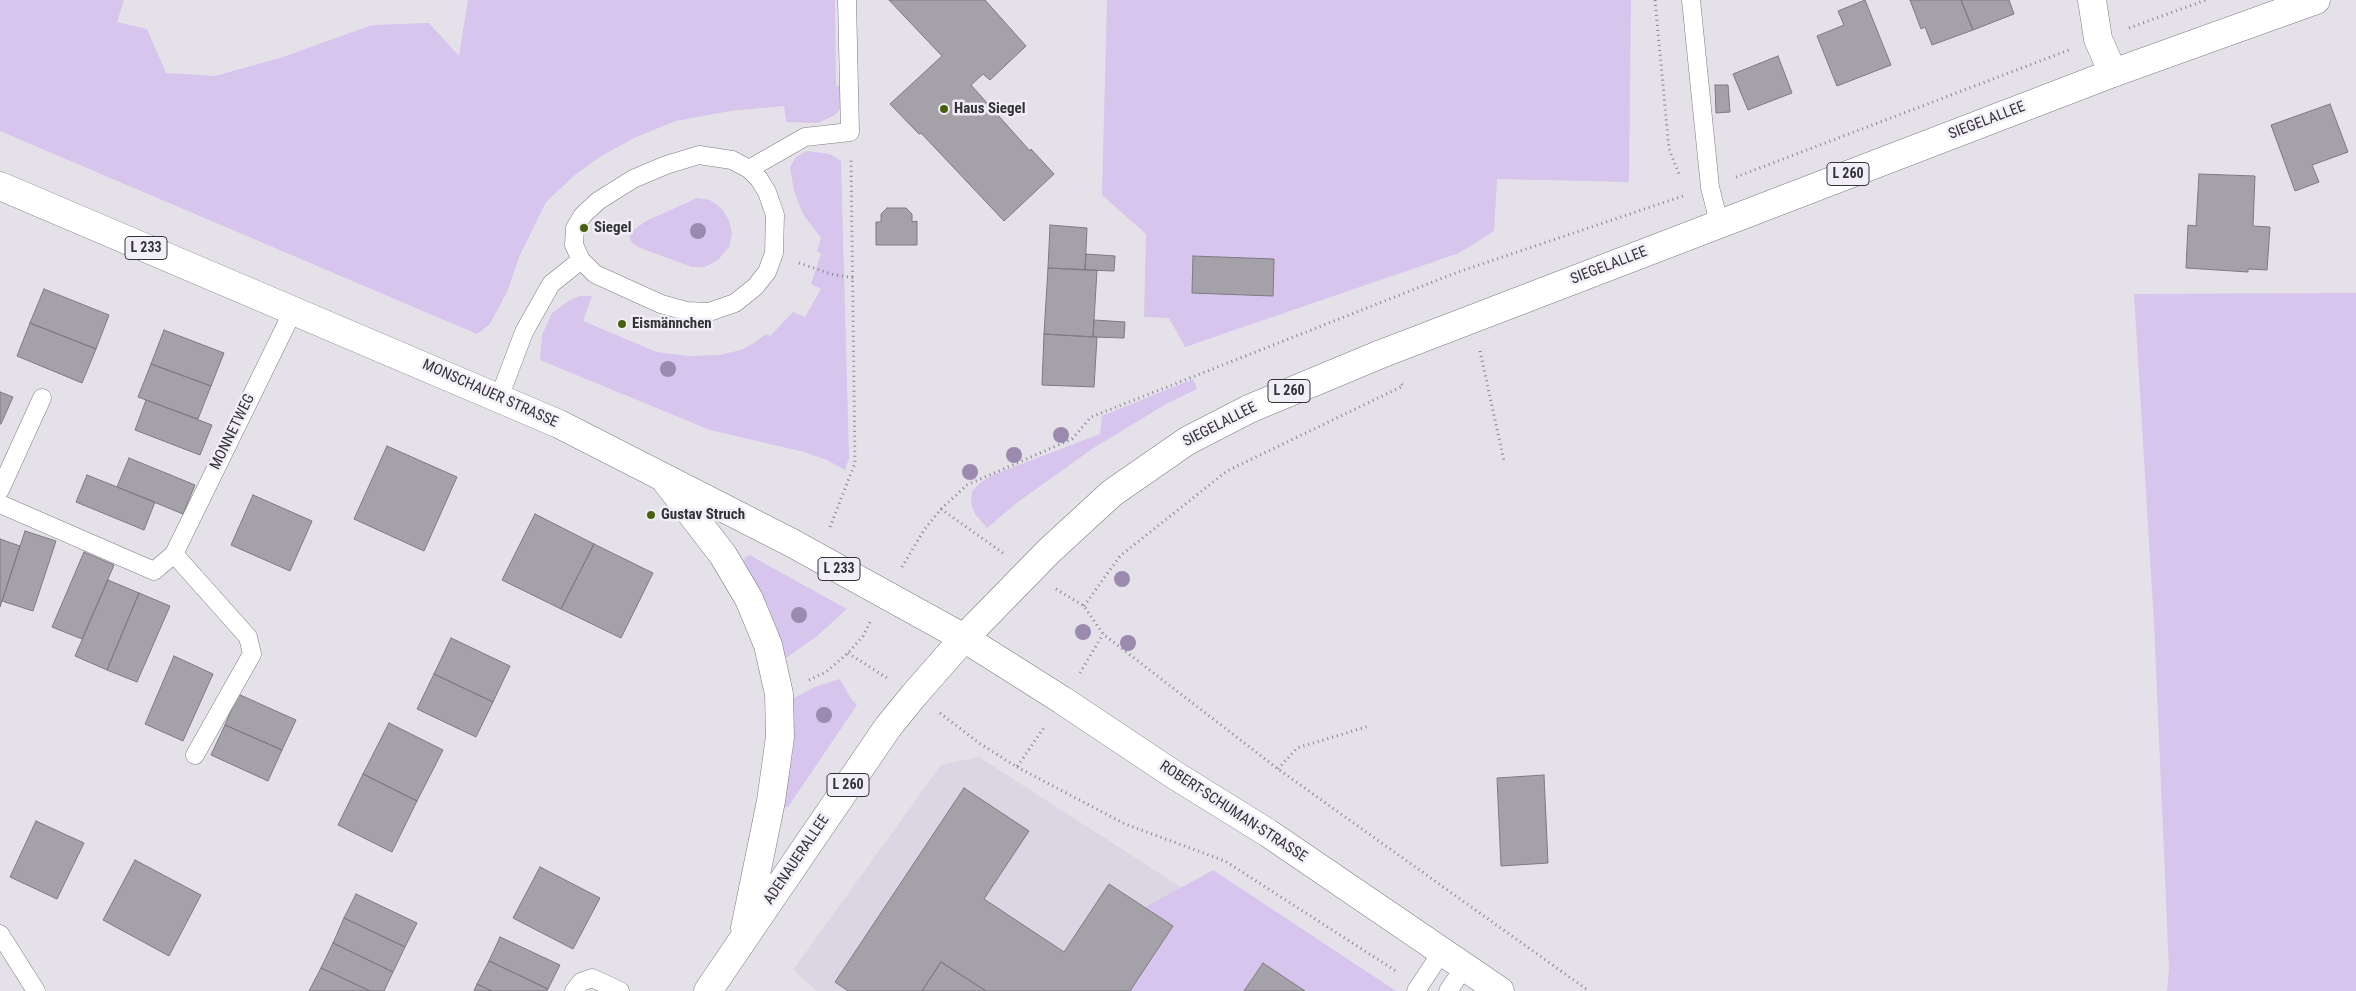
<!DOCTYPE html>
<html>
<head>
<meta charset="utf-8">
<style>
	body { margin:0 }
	canvas { display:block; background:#e5e1e9 }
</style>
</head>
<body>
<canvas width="2356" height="991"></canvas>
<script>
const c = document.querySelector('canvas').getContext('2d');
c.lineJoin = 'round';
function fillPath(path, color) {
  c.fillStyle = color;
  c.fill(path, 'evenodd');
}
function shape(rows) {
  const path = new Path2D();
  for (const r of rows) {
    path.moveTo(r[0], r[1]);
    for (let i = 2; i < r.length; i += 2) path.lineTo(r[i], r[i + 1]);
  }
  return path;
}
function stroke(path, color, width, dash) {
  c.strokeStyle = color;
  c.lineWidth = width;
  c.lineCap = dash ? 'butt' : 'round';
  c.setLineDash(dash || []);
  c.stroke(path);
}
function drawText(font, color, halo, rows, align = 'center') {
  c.font = font + ' "Roboto Condensed",sans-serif';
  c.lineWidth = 5;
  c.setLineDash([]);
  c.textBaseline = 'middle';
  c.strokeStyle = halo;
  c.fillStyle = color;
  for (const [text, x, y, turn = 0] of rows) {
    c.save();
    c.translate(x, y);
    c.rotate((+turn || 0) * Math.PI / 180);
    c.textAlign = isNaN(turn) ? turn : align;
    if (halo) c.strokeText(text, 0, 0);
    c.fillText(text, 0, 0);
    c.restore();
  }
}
fillPath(shape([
	[979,757,1342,991,817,991,793,970,941,765]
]), '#dcd5e3');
fillPath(shape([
	[0,0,124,0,117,22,147,29,166,73,215,76,280,58,372,25,429,23,459,56,468,0,835,0,836,86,840,86,841,108,835,115,818,123,786,122,784,106,730,111,676,121,636,137,601,156,575,175,546,202,520,255,507,292,490,324,477,334,0,131],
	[1107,0,1631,0,1629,182,1497,179,1494,231,1459,253,1185,347,1169,318,1144,317,1146,234,1102,195],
	[807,151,830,154,841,161,849,458,845,470,827,460,804,452,710,430,540,360,542,335,552,313,570,300,580,296,592,296,583,321,657,352,689,356,719,355,741,350,754,343,766,334,770,336,793,312,805,317,821,289,811,284,821,254,817,251,821,238,803,214,794,191,790,167,796,157],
	[697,198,710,200,721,208,729,220,732,234,729,247,718,260,705,267,692,267,640,248,632,243,629,237,631,232,646,221],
	[2356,293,2356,991,2167,991,2169,969,2154,624,2134,294],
	[1193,379,1197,389,1166,404,1092,449,1018,502,987,528,975,514,971,504,972,491,981,482,995,474,1100,434,1102,416],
	[750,555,760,561,847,609,817,636,786,658,769,608,744,561,745,557],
	[840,679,851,699,857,705,788,807,784,807,782,804,793,752,794,726,792,699,815,687],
	[1213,870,1396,991,1305,991,1263,963,1244,991,1130,991,1173,927,1144,908]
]), '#d7c5ed');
const building = shape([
	[889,0,985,0,1026,46,990,80,983,74,971,85,1030,151,1031,149,1054,174,1004,221,921,133,919,134,890,104,942,56,889,0],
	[1865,0,1891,65,1837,86,1817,36,1844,25,1838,11,1865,0],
	[1910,0,1961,0,1973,30,1932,45,1925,27,1921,29,1910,0],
	[1961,0,2009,0,2014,14,1973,30,1961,0],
	[1778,56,1792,93,1748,110,1733,74,1778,56],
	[1715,85,1728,85,1730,112,1716,113,1715,85],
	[2330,104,2348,152,2312,165,2319,182,2295,191,2271,125,2330,104],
	[2199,174,2255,176,2253,226,2270,227,2267,270,2248,269,2248,272,2186,268,2188,225,2196,226,2199,174],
	[887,208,906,208,912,214,912,222,917,221,917,245,876,245,876,222,881,222,881,214,887,208],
	[1050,225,1087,228,1085,270,1048,268,1050,225],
	[1086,254,1115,256,1114,271,1085,270,1086,254],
	[1193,256,1274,259,1273,296,1192,293,1193,256],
	[1048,268,1097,270,1093,337,1044,334,1048,268],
	[44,289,109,315,96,349,30,323,44,289],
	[1094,320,1125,322,1124,338,1093,337,1094,320],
	[30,323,96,349,82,383,17,356,30,323],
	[164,330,224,353,211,386,151,364,164,330],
	[1044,334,1097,337,1094,387,1042,385,1044,334],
	[151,364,211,386,198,419,138,397,151,364],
	[0,392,13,397,1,424,0,424,0,392],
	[146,400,212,425,200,455,135,430,146,400],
	[387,446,457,477,424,551,354,519,387,446],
	[129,458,195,485,183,514,117,487,129,458],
	[87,475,155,502,144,530,76,502,87,475],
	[253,495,312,521,290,571,231,545,253,495],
	[535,514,594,544,561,609,502,580,535,514],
	[25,531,56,541,33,611,2,601,25,531],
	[0,539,20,546,0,607,0,539],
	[594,544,653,573,621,638,561,609,594,544],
	[84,552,114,565,82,639,52,627,84,552],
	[108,580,139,593,107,670,75,656,108,580],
	[139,593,170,606,137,682,107,670,139,593],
	[451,638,510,666,493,702,434,674,451,638],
	[174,656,213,674,183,741,145,724,174,656],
	[434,674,493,702,476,737,417,709,434,674],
	[238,694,296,720,282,750,225,725,238,694],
	[389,723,443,750,417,801,363,774,389,723],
	[225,725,282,750,268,781,211,755,225,725],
	[363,774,417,801,392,852,338,825,363,774],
	[1544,775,1548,863,1501,866,1497,778,1544,775],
	[964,788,1029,831,984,899,1064,952,1109,884,1173,926,1130,991,986,991,941,962,922,991,848,991,835,982,964,788],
	[36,821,84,843,57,899,10,877,36,821],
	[135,860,201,895,169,956,103,920,135,860],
	[540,867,600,898,573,949,513,918,540,867],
	[356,894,417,923,405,947,344,918,356,894],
	[344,918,405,947,393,972,333,943,344,918],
	[500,937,560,965,548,989,489,961,500,937],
	[333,943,393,972,384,991,370,991,321,968,333,943],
	[489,961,548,989,547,991,492,991,477,984,489,961],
	[941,962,986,991,922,991,941,962],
	[1263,963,1305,991,1244,991,1263,963],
	[321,968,370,991,309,991,321,968],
	[477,984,492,991,474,991,477,984]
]);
fillPath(building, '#a5a1a9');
stroke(building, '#7e7a82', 1);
const lane = shape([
	[1691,0,1710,187,1719,223],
	[699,155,732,160,749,169,759,179,767,192,775,215,774,253,767,272,755,287,735,303,709,312,686,311,661,304,595,274,581,260,574,245,575,228,583,215,598,201,633,179,666,165,699,155],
	[749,169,805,137,850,132,847,0],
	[499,398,524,332,551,284,581,260],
	[0,490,42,398],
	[0,504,154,571,174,554,248,637,252,654,195,755],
	[174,554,293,311],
	[0,934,36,991],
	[574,991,581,982,592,978,620,991],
	[1416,991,1443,950],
	[1448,991,1465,966]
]);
const street = shape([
	[2092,0,2098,39,2113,73]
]);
const secondary = shape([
	[964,638,1062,700,1173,774,1268,833,1500,991]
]);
const primary = shape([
	[0,186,559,424,792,543,964,638],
	[666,481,723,555,749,599,768,645,779,694,780,737,771,801,745,928],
	[708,991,888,727,914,695,964,638,1049,551,1112,493,1187,441,1249,409,1381,354,2113,73,2316,0]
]);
stroke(lane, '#7e7b82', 19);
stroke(street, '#7e7b82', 29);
stroke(secondary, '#7e7b82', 29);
stroke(primary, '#7e7b82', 29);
stroke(shape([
	[1655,0,1669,149,1679,174],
	[2129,28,2206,0],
	[1736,177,2069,50],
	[799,263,831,274,854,278],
	[1480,351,1504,461],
	[941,509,967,485,1072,439,1091,417,1458,272,1686,195],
	[830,527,855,463,851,160],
	[902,567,924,530,941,509,1003,553],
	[1056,589,1084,606,1103,634,1278,769,1589,991],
	[1084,606,1120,556,1227,471,1403,386,1400,382],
	[848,653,887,678],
	[1080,673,1103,634],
	[809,680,826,672,848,653,863,636,870,622],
	[940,713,979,743,1017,767,1045,726],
	[1017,767,1125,824,1225,861,1396,971],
	[1278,769,1297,748,1369,726]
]), '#87858a', 3, [1, 4]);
stroke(lane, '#fff', 18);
stroke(street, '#fff', 28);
stroke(secondary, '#fff', 28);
stroke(primary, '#fff', 28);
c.fillStyle = '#9c8aae';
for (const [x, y] of [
	[698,231],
	[668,369],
	[1061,435],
	[1014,455],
	[970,472],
	[1122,579],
	[799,615],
	[1083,632],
	[1128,643],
	[824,715]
]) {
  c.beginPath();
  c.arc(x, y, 8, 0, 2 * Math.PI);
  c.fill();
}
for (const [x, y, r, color] of [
	[944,109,5,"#48610f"],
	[584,228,5,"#48610f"],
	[622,324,5,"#48610f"],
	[651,515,5,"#48610f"]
]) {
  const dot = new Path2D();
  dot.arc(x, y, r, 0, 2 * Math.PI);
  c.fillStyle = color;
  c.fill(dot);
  stroke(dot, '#f2eef7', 2);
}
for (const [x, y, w] of [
	[1848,174,42],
	[146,248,42],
	[1289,391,42],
	[839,569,42],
	[848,785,42]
]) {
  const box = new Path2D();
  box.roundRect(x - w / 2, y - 11.5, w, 23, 4);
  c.fillStyle = '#f2eef7';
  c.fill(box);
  stroke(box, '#343336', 1);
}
drawText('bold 14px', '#343336', null, [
	["L 260",1848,174],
	["L 233",146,248],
	["L 260",1289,391],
	["L 233",839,569],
	["L 260",848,785]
]);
drawText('bold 15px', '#343336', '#f2eef7', [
	["Haus Siegel",954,109],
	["Siegel",594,228],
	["Eismännchen",632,324],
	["Gustav Struch",661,515]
], 'left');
drawText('15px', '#343336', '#f2eef7', [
	["SIEGELALLEE",1987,121,-21],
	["SIEGELALLEE",1609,266,-21],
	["MONSCHAUER STRASSE",490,394,24],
	["SIEGELALLEE",1220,425,-27],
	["MONNETWEG",233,432,-64],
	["ROBERT-SCHUMAN-STRASSE",1233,812,33],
	["ADENAUERALLEE",797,860,-56]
]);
</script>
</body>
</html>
